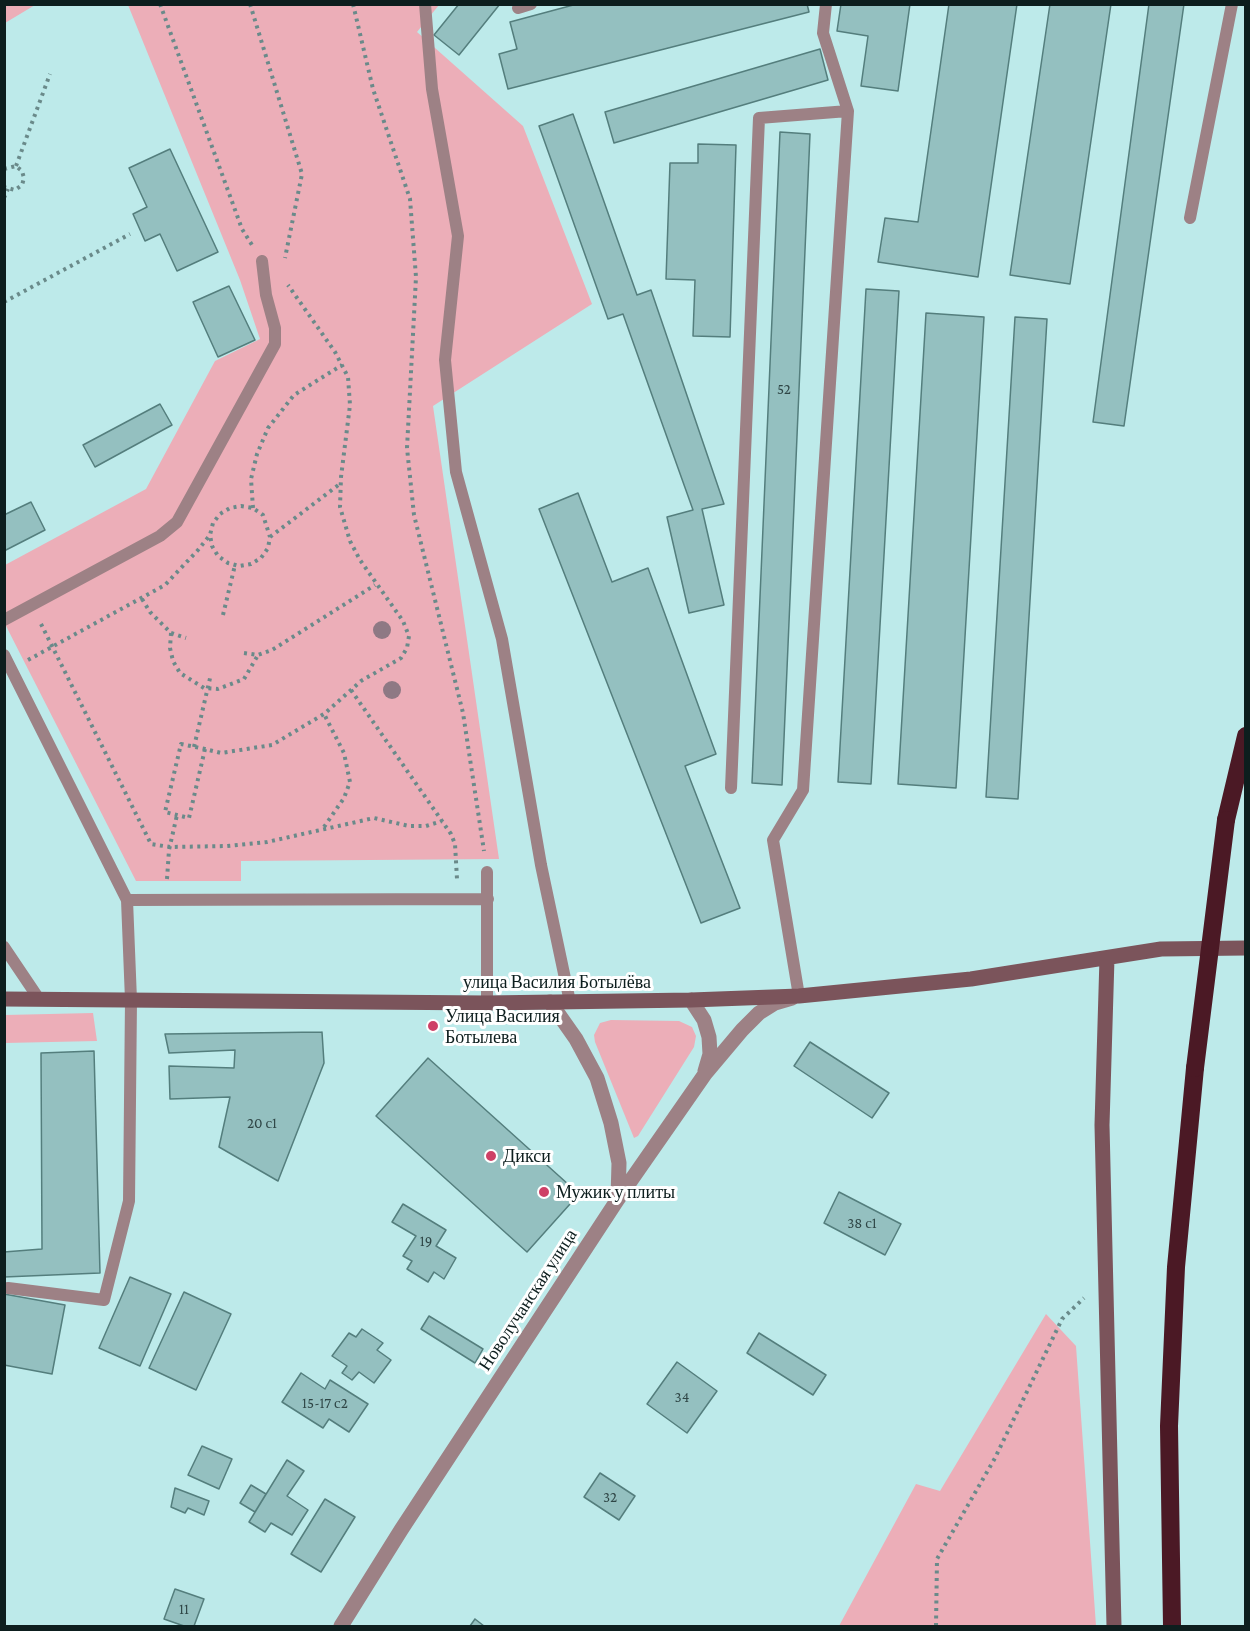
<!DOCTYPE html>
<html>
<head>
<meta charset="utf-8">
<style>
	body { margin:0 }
	#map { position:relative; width:1250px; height:1631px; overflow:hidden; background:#bdeaea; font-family:"Crimson Pro",serif }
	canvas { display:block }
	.frame { position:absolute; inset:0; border:6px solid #0d1e1e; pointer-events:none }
</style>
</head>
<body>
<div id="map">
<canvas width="1250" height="1631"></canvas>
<div class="frame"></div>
</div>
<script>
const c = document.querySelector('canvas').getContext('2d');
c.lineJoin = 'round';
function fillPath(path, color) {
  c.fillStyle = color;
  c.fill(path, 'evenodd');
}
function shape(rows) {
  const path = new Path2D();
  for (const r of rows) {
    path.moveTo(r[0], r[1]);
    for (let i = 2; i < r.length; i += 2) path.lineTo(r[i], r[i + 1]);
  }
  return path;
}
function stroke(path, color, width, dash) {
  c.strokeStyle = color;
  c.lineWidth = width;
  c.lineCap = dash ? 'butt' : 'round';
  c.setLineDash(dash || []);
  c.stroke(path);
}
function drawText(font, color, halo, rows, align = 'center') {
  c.font = font + ' "Crimson Pro",serif';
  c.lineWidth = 6;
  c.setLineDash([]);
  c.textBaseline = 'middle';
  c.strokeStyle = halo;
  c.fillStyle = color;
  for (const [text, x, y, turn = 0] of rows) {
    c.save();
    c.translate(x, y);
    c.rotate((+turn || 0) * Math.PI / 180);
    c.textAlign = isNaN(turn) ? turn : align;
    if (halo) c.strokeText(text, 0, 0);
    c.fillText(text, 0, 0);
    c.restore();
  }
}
fillPath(shape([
	[5,4,35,4,35,5,5,23],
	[128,5,439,5,417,32,523,126,592,304,433,406,499,859,241,861,241,881,136,881,5,624,5,565,146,489,215,361,260,339,240,280],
	[93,1013,97,1041,5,1043,5,1015],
	[611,1020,679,1021,692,1027,696,1036,694,1047,638,1136,634,1138,595,1042,594,1035,600,1023],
	[1046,1314,1076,1346,1096,1626,839,1626,916,1484,940,1491]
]), '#ecaeb8');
const building = shape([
	[459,4,500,4,459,55,434,35,459,4],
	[577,4,807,4,809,12,508,89,499,54,517,49,510,22,577,4],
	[841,4,910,4,898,91,861,86,868,36,837,31,841,4],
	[949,4,1017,4,978,277,878,262,885,218,918,222,949,4],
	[1050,4,1111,4,1070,284,1010,275,1050,4],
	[1149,4,1184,4,1124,426,1093,422,1149,4],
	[820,49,828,80,614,143,605,112,820,49],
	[573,114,637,295,651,290,724,504,702,509,724,605,689,613,667,517,693,510,623,314,608,319,539,126,573,114],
	[780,132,810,134,782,785,752,783,780,132],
	[698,144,736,145,730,337,693,336,695,280,666,279,670,163,698,163,698,144],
	[170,149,218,252,177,271,160,234,145,241,133,214,147,207,129,168,170,149],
	[229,286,255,340,218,357,193,302,229,286],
	[866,289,899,291,871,784,838,782,866,289],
	[926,313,984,317,956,788,898,784,926,313],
	[1015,317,1047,319,1018,799,986,797,1015,317],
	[160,404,172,425,95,467,83,445,160,404],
	[578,493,612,582,648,568,716,754,685,766,740,908,701,923,539,509,578,493],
	[31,502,45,530,4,551,4,515,31,502],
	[322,1032,324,1063,278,1181,219,1147,230,1097,170,1099,169,1066,234,1068,235,1050,169,1053,165,1034,322,1032],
	[810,1042,889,1093,872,1118,794,1066,810,1042],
	[94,1051,100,1273,4,1277,4,1252,42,1249,41,1053,94,1051],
	[428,1058,579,1194,527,1252,376,1116,428,1058],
	[839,1192,901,1224,885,1255,824,1223,839,1192],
	[403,1204,446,1230,436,1246,456,1258,444,1279,434,1272,428,1282,407,1269,412,1261,403,1256,416,1236,392,1222,403,1204],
	[130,1277,171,1294,140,1366,99,1348,130,1277],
	[184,1292,231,1314,196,1390,149,1368,184,1292],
	[4,1294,65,1305,52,1374,4,1365,4,1294],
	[429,1316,483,1349,475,1363,421,1329,429,1316],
	[362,1329,383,1343,377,1350,391,1360,374,1383,359,1372,352,1380,342,1373,347,1366,332,1356,349,1333,356,1337,362,1329],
	[759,1333,826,1375,813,1395,747,1353,759,1333],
	[677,1362,717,1391,687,1433,647,1404,677,1362],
	[301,1373,325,1389,330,1380,368,1404,349,1432,329,1419,323,1428,282,1402,301,1373],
	[202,1446,232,1459,219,1489,188,1475,202,1446],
	[287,1460,304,1471,287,1496,308,1510,292,1535,271,1523,265,1532,249,1522,287,1460],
	[600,1473,635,1496,619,1520,584,1497,600,1473],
	[251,1485,266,1494,255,1512,240,1503,251,1485],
	[175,1488,209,1501,204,1515,188,1508,185,1513,171,1507,175,1488],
	[325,1499,355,1517,321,1572,291,1554,325,1499],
	[175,1589,204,1599,194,1626,184,1626,164,1619,175,1589],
	[475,1619,484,1626,470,1626,475,1619]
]);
fillPath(building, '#94c0c0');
stroke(building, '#547e7d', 1.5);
stroke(shape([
	[160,4,242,229,252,245],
	[250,4,302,174,285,258],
	[353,4,373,89,410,199,416,277,407,448,414,515,463,713,484,851],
	[16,166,50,74],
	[4,169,16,166,22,171,24,178,22,185,15,190,4,187],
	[4,198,8,189],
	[4,302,130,234],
	[253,508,251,479,257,454,268,428,294,395,342,365],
	[270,537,341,483],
	[142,599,150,612,171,633,186,638],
	[223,615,235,565],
	[41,624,151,844,170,847,227,846,267,842,374,818,409,826,426,826,442,821],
	[171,633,170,648,173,661,180,673,204,688,218,689,244,679,258,655],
	[244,653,258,655,272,650,375,585],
	[28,660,165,585,198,550,210,535,213,523,220,514,230,508,241,506,253,508,263,515,270,537,268,548,261,558,251,564,239,566,228,563,218,556,212,546,210,535],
	[351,690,451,834,455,844,457,879],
	[194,747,211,674],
	[205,749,189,818,165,812,181,744,205,749,221,753,272,745,324,714,361,681,401,658,407,648,409,636,403,621,360,560,350,541,340,507,341,477,350,405,348,377,335,352,288,285],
	[324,827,344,798,350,782,344,753,324,714],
	[167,879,169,850,177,815],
	[936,1626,937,1559,995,1458,1062,1319,1084,1298]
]), '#6a8a8a', 4, [3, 4.5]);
stroke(shape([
	[425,4,432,89,458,236,445,360,456,472,502,639,541,865,570,1002],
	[521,4,518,8,531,4],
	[826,4,823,33,848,111],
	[1190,218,1232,4],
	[4,620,160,536,177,522,275,344,275,328,266,295,262,261],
	[4,655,127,900,131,1000,129,1201,104,1300,8,1288],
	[731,788,759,118,848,111,803,790,773,840,799,996],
	[127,900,488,899],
	[4,947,39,999],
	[487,1003,487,872]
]), '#9d8185', 12);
stroke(shape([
	[691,1000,704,1020,709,1037,710,1054,705,1071],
	[550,1002,576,1039,597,1078,611,1123,619,1163,618,1199],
	[341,1626,401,1530,618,1199,705,1074,742,1030,759,1013,775,1003,792,998]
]), '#9d8185', 15);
stroke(shape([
	[1107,958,1102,1125,1114,1626],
	[4,999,487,1003,691,1000,799,996,971,979,1161,949,1246,948]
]), '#7b545b', 15);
stroke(shape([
	[1226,820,1246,736],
	[1172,1626,1169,1426,1176,1267,1195,1068]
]), '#4b1925', 18);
stroke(shape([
	[1195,1068,1226,820]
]), '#4b1925', 18);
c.fillStyle = '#8e7984';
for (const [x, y] of [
	[382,630],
	[392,690]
]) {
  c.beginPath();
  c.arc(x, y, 9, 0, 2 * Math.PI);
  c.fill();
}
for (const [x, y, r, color] of [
	[433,1026,6,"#ce4066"],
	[491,1156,6,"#ce4066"],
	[544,1192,6,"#ce4066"]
]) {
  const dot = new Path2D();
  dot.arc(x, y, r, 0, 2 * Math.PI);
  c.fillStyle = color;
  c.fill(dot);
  stroke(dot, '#fff', 2);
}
drawText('15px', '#2f4646', null, [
	["52",784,389],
	["20 с1",262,1123],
	["38 с1",862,1223],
	["19",426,1241],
	["34",682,1397],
	["15-17 с2",325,1403],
	["32",610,1497],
	["11",184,1609]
]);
drawText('18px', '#0d1e1e', '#fff', [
	["улица Василия Ботылёва",557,982],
	["Новолучанская улица",528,1300,-57]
]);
drawText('18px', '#0d1e1e', '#fff', [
	["Улица Василия",445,1016],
	["Ботылева",445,1037],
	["Дикси",503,1156],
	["Мужик у плиты",556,1192]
], 'left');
</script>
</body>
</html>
